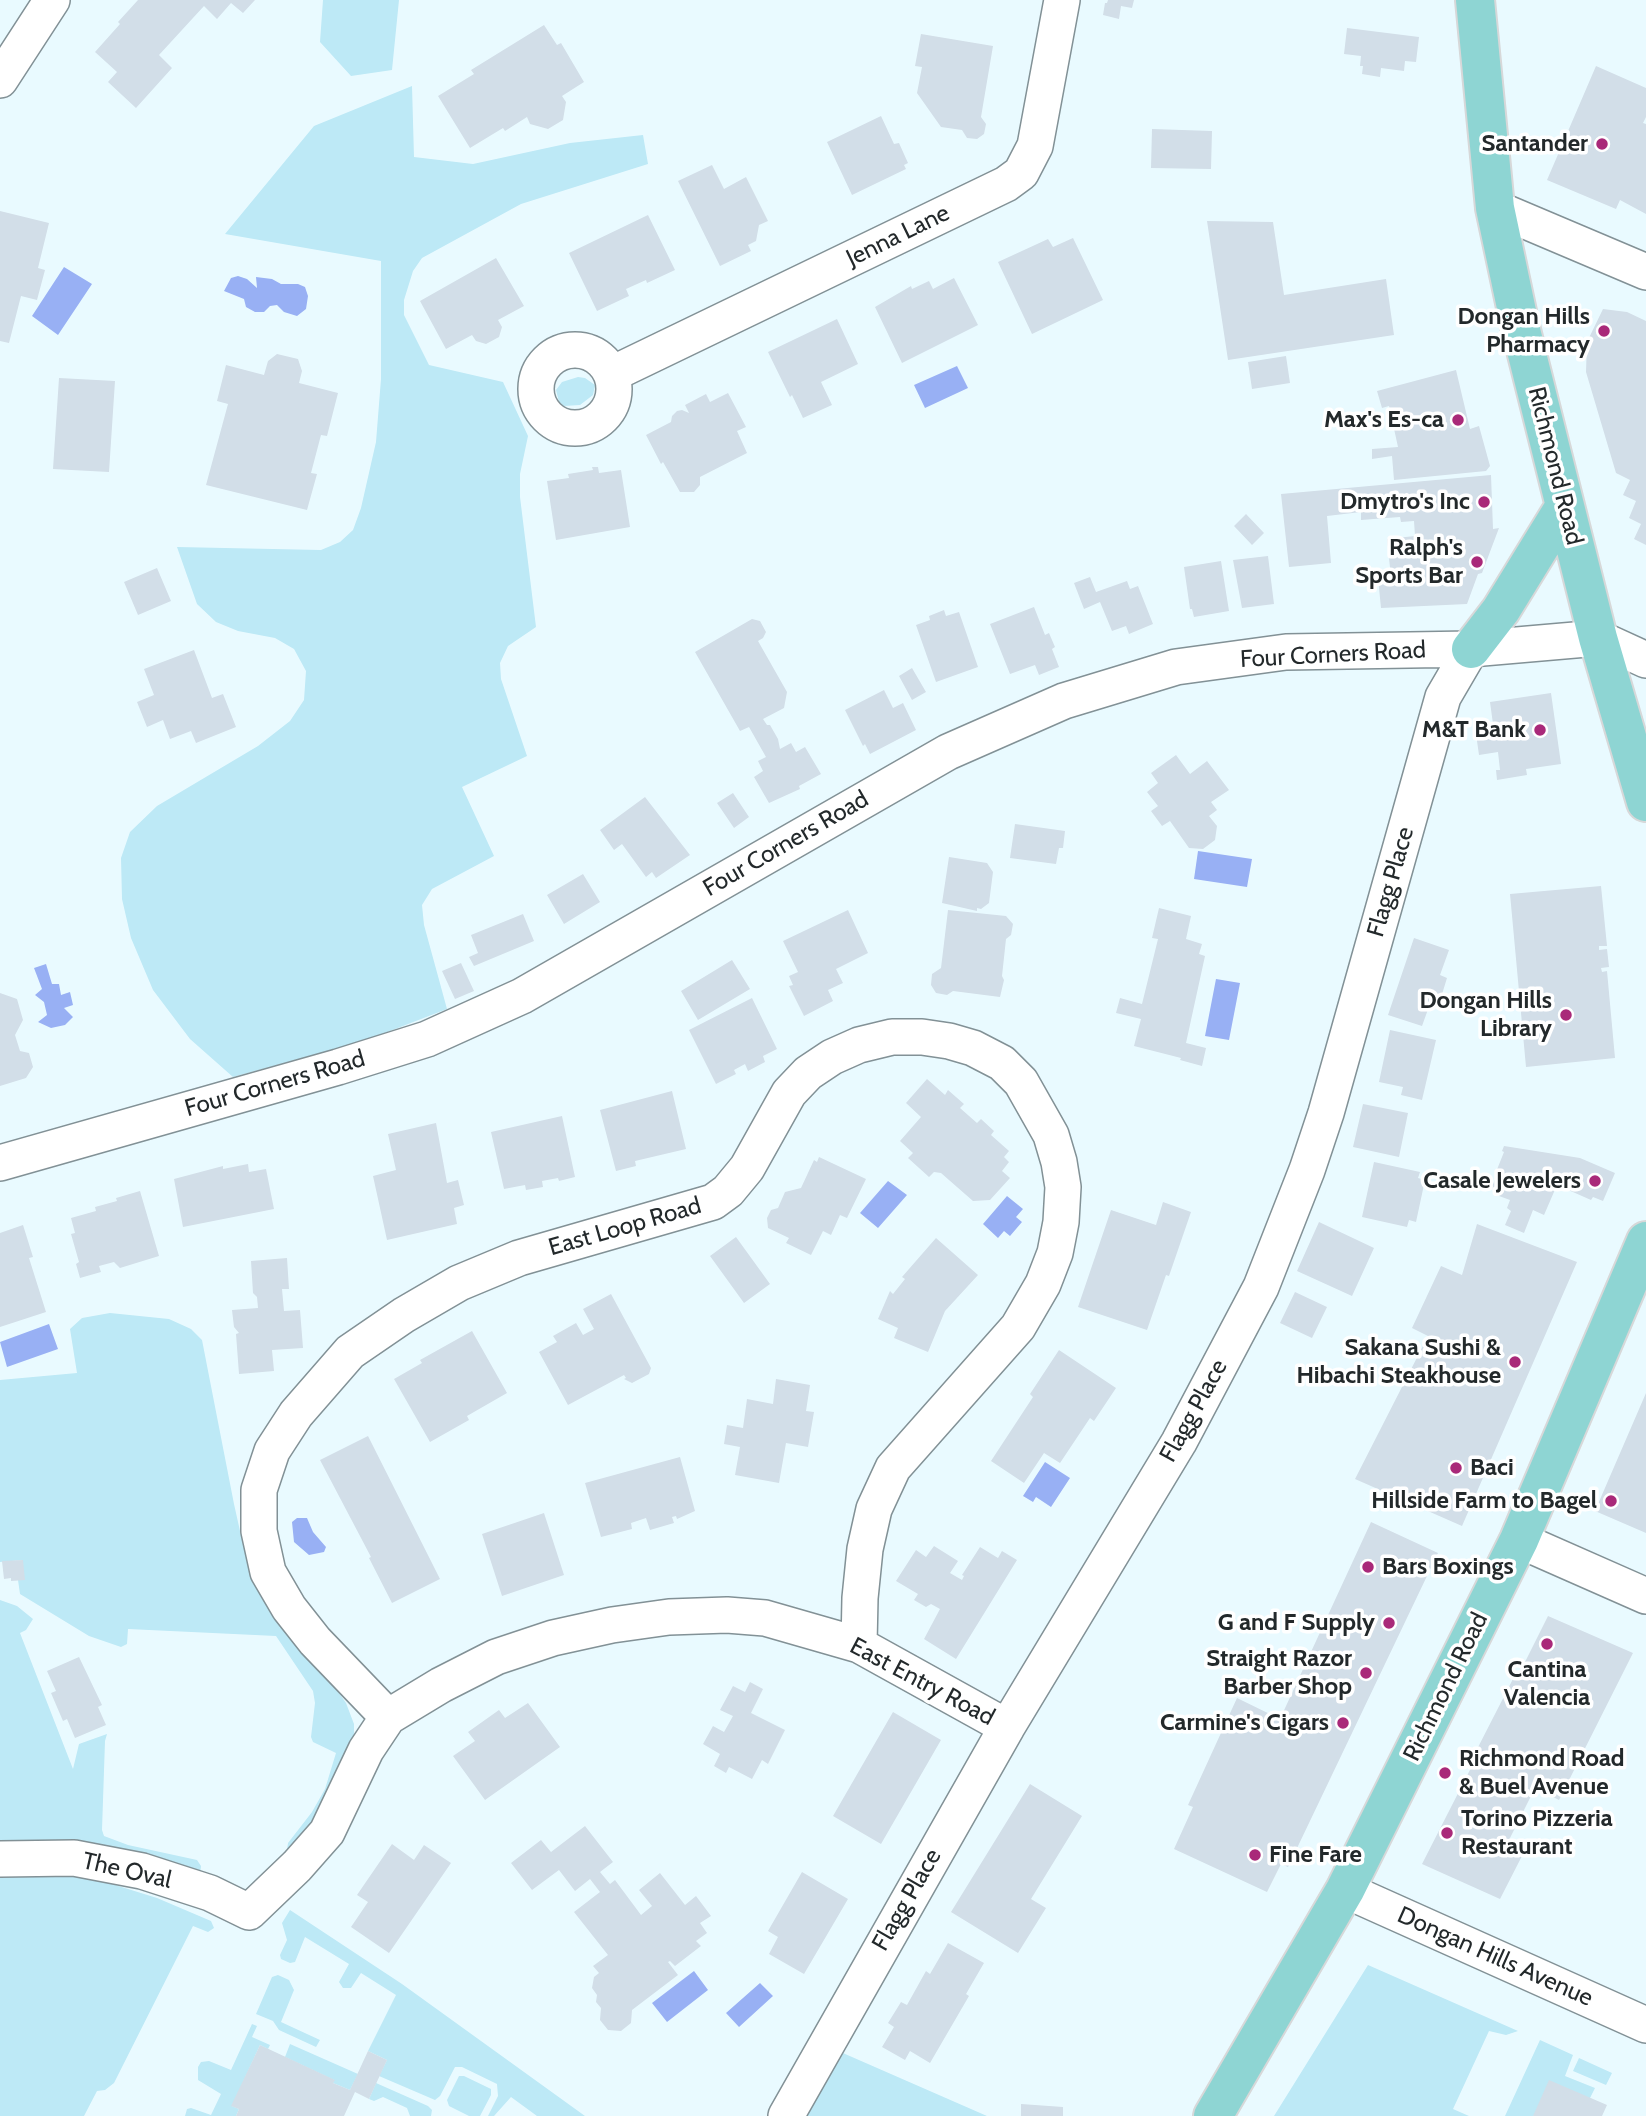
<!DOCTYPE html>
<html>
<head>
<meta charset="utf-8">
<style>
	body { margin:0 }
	canvas { display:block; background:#e9faff }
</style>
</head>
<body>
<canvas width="1646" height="2116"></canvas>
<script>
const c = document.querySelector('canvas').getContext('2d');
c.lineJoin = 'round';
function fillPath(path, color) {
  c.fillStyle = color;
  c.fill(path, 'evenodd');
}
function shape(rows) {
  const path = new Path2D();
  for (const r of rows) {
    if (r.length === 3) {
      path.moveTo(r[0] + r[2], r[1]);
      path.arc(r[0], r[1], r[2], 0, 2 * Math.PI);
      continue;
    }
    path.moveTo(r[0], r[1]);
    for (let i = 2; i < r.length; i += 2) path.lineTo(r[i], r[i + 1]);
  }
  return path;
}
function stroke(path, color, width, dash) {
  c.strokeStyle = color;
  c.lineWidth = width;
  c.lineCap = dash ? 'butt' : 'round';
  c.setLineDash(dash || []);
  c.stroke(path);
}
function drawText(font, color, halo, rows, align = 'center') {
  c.font = font + ' Cabin,sans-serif';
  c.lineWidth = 7;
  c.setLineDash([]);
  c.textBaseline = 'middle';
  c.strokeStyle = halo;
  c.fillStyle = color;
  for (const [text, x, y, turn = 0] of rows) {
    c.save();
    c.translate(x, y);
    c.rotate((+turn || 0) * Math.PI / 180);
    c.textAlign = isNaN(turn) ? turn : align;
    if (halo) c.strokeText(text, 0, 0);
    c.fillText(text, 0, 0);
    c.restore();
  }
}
fillPath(shape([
	[323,0,399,0,392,70,351,76,320,42],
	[412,86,414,157,473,164,570,143,643,135,648,164,521,204,422,258,413,271,404,300,404,315,429,365,503,382,528,436,520,474,520,497,536,627,508,646,500,663,501,679,527,756,462,787,494,856,432,889,422,905,424,925,447,1009,364,1041,233,1077,190,1039,153,990,131,938,122,899,121,858,130,832,157,806,258,746,290,721,304,700,306,671,294,649,275,638,238,631,216,622,197,604,177,547,321,550,340,542,353,530,361,508,376,442,381,379,381,261,225,234,314,126],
	[578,377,585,378,595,385,593,395,580,405,564,406,559,402,556,390,562,382],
	[110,1313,169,1319,191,1329,202,1340,234,1504,242,1540,253,1570,346,1703,354,1724,354,1743,349,1761,292,1859,287,1850,288,1843,312,1812,325,1789,336,1753,313,1742,311,1737,315,1703,313,1691,276,1636,128,1629,127,1644,121,1647,89,1636,20,1594,18,1580,23,1560,0,1562,0,1380,77,1373,70,1329,82,1318],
	[0,1600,17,1606,33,1619,26,1630,20,1633,73,1769,79,1744,107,1734,105,1741,102,1830,104,1836,128,1845,197,1860,201,1866,200,1875,0,1845],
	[45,1873,81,1877,112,1884,157,1898,211,1921,214,1928,208,1932,193,1926,114,2083,105,2090,97,2091,84,2116,0,2116,0,1874],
	[290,1910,402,1984,585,2116,537,2116,511,2097,494,2116,488,2116,498,2096,497,2084,462,2067,455,2067,440,2096,435,2100,379,2076,387,2060,368,2051,396,1995,361,1973,351,1988,343,1988,339,1982,349,1964,305,1937,295,1962,290,1963,281,1959,280,1955,287,1940,282,1923],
	[1368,1965,1518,2031,1506,2035,1489,2031,1453,2109,1469,2116,1274,2116],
	[278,1975,289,1980,294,1990,281,2022,320,2040,316,2047,279,2030,273,2021,256,2014,272,1977],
	[252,2024,257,2026,252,2037,270,2045,268,2049,260,2045,232,2106,239,2109,236,2116,185,2116,187,2109,191,2108,211,2115,221,2094,198,2080,198,2067,201,2062,209,2061,231,2070],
	[1540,2040,1573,2055,1565,2076,1595,2088,1590,2098,1533,2116,1505,2116],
	[290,2044,358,2074,350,2090,333,2083,334,2080,285,2057],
	[836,2050,987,2116,805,2116],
	[1579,2058,1612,2073,1606,2085,1573,2071],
	[459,2076,464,2076,491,2089,491,2095,480,2116,469,2116,449,2106,447,2100],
	[376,2083,428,2106,432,2110,431,2116,410,2116,407,2108,383,2097,374,2101,369,2099]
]), '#bde9f6');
fillPath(shape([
	[64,267,92,284,58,335,32,316],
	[238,276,247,279,257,288,256,277,272,279,281,284,298,284,305,287,308,296,306,309,297,316,284,312,277,305,270,306,264,312,255,312,246,307,244,299,224,291,231,278],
	[957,366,968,388,925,408,914,385],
	[1198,851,1252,859,1247,887,1194,879],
	[46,964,52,984,59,984,61,995,70,992,73,1005,64,1008,73,1017,65,1025,51,1028,38,1022,47,1015,44,1002,35,995,42,989,34,968],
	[1216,979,1240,983,1229,1040,1205,1036],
	[888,1181,907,1195,878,1228,860,1213],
	[1007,1196,1023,1209,1016,1217,1022,1222,1010,1236,1004,1231,998,1238,983,1224],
	[49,1324,58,1349,7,1367,0,1342],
	[1045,1462,1070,1478,1051,1507,1036,1497,1033,1502,1023,1496],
	[297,1518,307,1518,313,1532,326,1547,324,1552,309,1555,294,1542,292,1522],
	[694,1971,708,1990,667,2022,652,2003],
	[760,1983,773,1996,739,2027,726,2013]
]), '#98b0f4');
fillPath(shape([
	[138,0,255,0,243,13,231,3,217,19,204,6,159,55,172,68,136,108,108,82,117,72,95,52,120,24,118,22],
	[1108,0,1134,0,1132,8,1121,6,1119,19,1103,15,1105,3,1107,3],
	[544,25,557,45,561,43,584,82,562,96,566,102,563,120,548,129,530,124,527,117,505,131,503,128,470,148,438,96,474,74,471,70],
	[1347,28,1419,37,1416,62,1405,61,1404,71,1381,68,1380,77,1362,74,1363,66,1360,66,1361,56,1344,54],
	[921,34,993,46,981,117,986,124,984,134,977,139,967,138,962,130,941,127,917,93,922,67,915,66],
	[1596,66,1646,88,1646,117,1643,123,1646,124,1646,214,1620,200,1616,209,1547,180],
	[881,116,894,144,899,143,908,163,904,165,906,169,852,195,827,142],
	[1152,129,1212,131,1211,169,1151,168],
	[712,165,724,189,746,177,768,221,759,225,756,241,748,245,751,251,720,266,678,181],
	[0,211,49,223,38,268,45,270,37,300,21,296,9,343,0,341],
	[648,215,675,270,647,283,646,280,626,289,629,296,597,311,569,253],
	[1207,221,1273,222,1284,295,1386,279,1394,335,1228,360],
	[1073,238,1103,300,1032,334,998,262,1048,239,1053,247],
	[496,258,524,306,498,320,502,327,499,337,486,344,476,341,472,335,446,349,420,301],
	[954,278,978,325,902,363,875,307,911,286,912,289,929,281,933,289],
	[1603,309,1627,312,1646,321,1646,545,1634,539,1641,524,1629,518,1636,501,1623,495,1630,480,1616,473,1586,372,1587,342],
	[837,319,858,364,821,382,832,405,803,418,792,395,790,397,768,352],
	[277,354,298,359,302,371,299,383,338,393,327,436,321,435,311,473,317,474,307,510,206,485,228,404,217,401,226,365,264,375,268,361],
	[1286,356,1290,383,1252,389,1248,362],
	[1456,370,1470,429,1479,426,1490,466,1486,471,1394,480,1392,456,1372,459,1372,449,1398,447,1389,406,1382,408,1377,391],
	[59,378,115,381,109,472,53,469],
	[728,393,746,427,737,431,747,453,700,477,700,485,694,492,680,492,663,462,661,464,646,435,671,422,672,416,677,411,682,410,689,413,685,405,706,394,710,402],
	[592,467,598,467,599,473,621,470,630,527,556,540,547,481,569,478,568,474,593,470],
	[1491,475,1493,529,1499,528,1482,573,1478,574,1467,604,1381,608,1378,578,1391,577,1387,539,1415,536,1414,521,1401,522,1400,517,1361,520,1361,512,1327,516,1331,563,1289,567,1281,494],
	[1246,514,1264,533,1252,545,1234,526],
	[1268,556,1274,604,1242,608,1233,560],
	[1221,561,1229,611,1194,617,1192,609,1190,609,1184,567],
	[157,568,171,601,138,615,124,582],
	[1090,577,1096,592,1127,581,1130,589,1138,586,1153,624,1129,634,1126,626,1112,631,1100,602,1084,609,1074,583],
	[1034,607,1045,635,1049,633,1055,647,1052,649,1059,667,1039,675,1035,665,1010,674,990,624],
	[944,610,946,616,959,612,978,667,936,682,916,625,930,620,929,616],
	[752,619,760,621,766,632,763,638,758,641,787,692,784,708,763,719,767,725,770,725,778,739,780,749,791,743,796,752,805,747,821,774,799,786,800,789,769,803,754,777,763,771,758,761,766,757,749,727,740,731,695,652],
	[194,650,212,698,223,694,236,727,196,743,191,731,170,739,163,720,147,727,137,702,154,695,144,669],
	[912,668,926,692,912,700,899,676],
	[884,690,893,708,903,703,916,730,870,754,865,744,863,746,845,710],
	[1551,693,1561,764,1526,769,1527,775,1497,780,1496,770,1500,770,1498,752,1479,755,1475,727,1493,724,1490,702],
	[1176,755,1190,774,1207,761,1229,790,1211,802,1217,810,1209,816,1217,826,1215,840,1203,849,1189,848,1170,821,1162,826,1151,811,1158,806,1147,792,1158,783,1151,773],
	[733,793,749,817,734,828,717,803],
	[645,797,690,855,656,878,652,872,646,877,622,844,614,850,600,830],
	[1015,824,1065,831,1063,848,1059,848,1056,864,1010,858],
	[949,857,987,863,993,872,989,903,981,909,977,908,977,911,942,903],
	[583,874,600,902,564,924,547,895],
	[1601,886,1607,946,1599,946,1599,950,1607,949,1609,967,1601,968,1602,972,1607,971,1615,1058,1526,1067,1510,894],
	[1159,908,1191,916,1186,939,1202,944,1199,954,1205,956,1186,1043,1206,1048,1202,1066,1180,1060,1181,1058,1134,1046,1141,1019,1116,1013,1120,998,1142,1004,1158,939,1152,938],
	[848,910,868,953,836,969,843,983,828,990,833,1001,804,1016,789,986,793,985,789,976,798,972,783,941],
	[948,910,1006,916,1013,924,1011,935,1006,939,1002,976,1004,980,1000,997,953,991,947,995,936,993,931,985,932,974,941,968],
	[523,914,534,941,474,966,469,957,478,953,471,935],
	[1414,938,1449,950,1440,975,1447,978,1439,1004,1431,1001,1422,1026,1388,1015],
	[732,960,750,989,698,1020,681,991],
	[461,963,474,991,455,999,442,971],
	[0,993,17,999,23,1020,15,1035,20,1051,29,1053,33,1067,26,1078,0,1086],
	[752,998,777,1049,763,1056,765,1062,748,1071,745,1064,734,1070,736,1074,716,1084,689,1030],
	[1390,1030,1436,1040,1422,1100,1401,1095,1403,1087,1379,1082],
	[927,1079,945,1095,948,1090,964,1104,960,1108,977,1123,981,1119,994,1131,991,1135,1009,1151,1004,1157,1009,1162,1002,1171,1010,1178,990,1200,973,1201,941,1173,934,1172,929,1177,908,1158,913,1153,900,1141,921,1117,906,1103],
	[672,1091,686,1149,635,1161,636,1166,616,1171,600,1110],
	[1363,1104,1408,1113,1399,1157,1353,1147],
	[562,1116,575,1177,559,1181,558,1178,542,1181,543,1187,526,1190,525,1185,504,1189,491,1132],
	[436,1123,447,1183,458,1180,464,1205,454,1208,457,1224,387,1240,373,1176,396,1170,388,1134],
	[1504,1146,1580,1158,1615,1173,1603,1201,1593,1197,1591,1200,1557,1185,1544,1215,1533,1210,1524,1233,1505,1225,1511,1211,1507,1208,1510,1200,1499,1196,1501,1192,1491,1188,1498,1173,1496,1172,1504,1152,1502,1151],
	[819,1157,866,1179,847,1218,840,1215,831,1235,823,1231,811,1255,786,1243,789,1238,768,1228,767,1218,771,1210,778,1208,785,1192,801,1188,814,1160,817,1162],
	[1374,1162,1420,1172,1418,1178,1425,1180,1416,1222,1409,1220,1407,1227,1362,1217],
	[248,1164,249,1172,266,1169,274,1209,183,1227,174,1179,223,1166,223,1169],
	[140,1191,159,1256,120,1268,114,1262,99,1266,101,1272,80,1278,76,1264,79,1262,71,1234,75,1233,71,1218,96,1211,95,1207,117,1201,116,1198],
	[1163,1202,1191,1212,1169,1276,1166,1275,1147,1330,1078,1307,1111,1210,1156,1225],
	[1319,1222,1374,1248,1352,1296,1297,1271],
	[1477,1224,1577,1262,1462,1526,1355,1479,1428,1336,1412,1328,1441,1266,1462,1275],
	[23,1225,33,1257,29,1258,46,1312,0,1327,0,1233],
	[736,1237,770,1284,744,1303,710,1256],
	[936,1238,978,1275,945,1311,928,1352,894,1338,898,1328,878,1319,890,1291,893,1294,905,1279,902,1277],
	[287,1258,289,1289,282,1289,284,1311,300,1310,303,1348,272,1350,274,1371,239,1374,236,1334,239,1333,234,1327,232,1310,258,1308,257,1297,253,1293,251,1261],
	[1295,1292,1327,1307,1312,1338,1280,1323],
	[611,1294,651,1368,649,1374,632,1383,624,1379,626,1378,624,1375,568,1405,539,1352,557,1342,553,1336,576,1323,583,1335,594,1329,583,1309],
	[472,1331,507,1393,467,1416,469,1420,430,1442,394,1379,422,1363,420,1360],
	[1059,1350,1116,1388,1094,1421,1090,1418,1060,1463,1044,1453,1024,1483,991,1461,1033,1397,1030,1394],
	[776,1379,810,1385,806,1411,814,1412,808,1447,786,1443,779,1483,735,1475,740,1447,724,1444,727,1425,743,1428,747,1399,773,1404],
	[1646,1393,1646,1533,1595,1511],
	[368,1436,440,1579,392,1603,369,1558,371,1557,320,1460],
	[680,1457,695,1511,677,1519,676,1516,672,1517,674,1523,650,1530,646,1518,631,1523,632,1529,601,1537,585,1483],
	[544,1513,564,1575,502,1596,482,1534],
	[1371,1522,1438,1553,1288,1867,1281,1864,1267,1892,1174,1849,1193,1807,1188,1805,1237,1698,1280,1719],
	[934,1546,958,1561,950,1573,962,1580,964,1576,962,1575,980,1547,998,1558,1002,1551,1017,1560,956,1659,924,1639,940,1609,931,1604,926,1607,914,1600,918,1594,896,1581,916,1550,926,1557],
	[23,1560,25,1580,11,1581,11,1578,4,1579,2,1561],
	[1548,1616,1633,1653,1559,1800,1535,1788,1506,1846,1523,1854,1500,1899,1422,1864,1475,1760,1472,1759,1516,1673,1519,1674],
	[79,1657,102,1705,98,1707,106,1725,75,1738,67,1719,63,1721,51,1693,56,1691,47,1671],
	[750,1682,763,1689,751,1713,785,1730,768,1764,762,1760,752,1779,729,1767,726,1773,714,1766,720,1754,703,1744,713,1726,724,1732,733,1716,720,1710,733,1686,745,1692],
	[528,1703,560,1747,485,1800,453,1756,475,1741,468,1732,499,1710,505,1718],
	[893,1712,941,1740,881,1844,833,1816],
	[1030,1784,1082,1816,1031,1899,1046,1908,1018,1953,951,1912],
	[585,1826,613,1862,600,1872,610,1884,615,1880,641,1915,652,1906,639,1890,660,1873,685,1905,696,1896,711,1916,700,1923,707,1933,696,1941,701,1946,675,1966,670,1961,668,1962,678,1975,632,2010,631,2023,621,2031,608,2030,600,2020,601,2008,596,2002,597,1995,592,1988,594,1977,599,1973,593,1966,608,1955,574,1912,600,1892,590,1879,575,1891,559,1870,532,1890,511,1863,541,1840,551,1852],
	[392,1844,414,1860,424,1845,451,1863,389,1953,351,1927,368,1902,357,1895],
	[802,1872,848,1899,804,1974,769,1954,778,1937,768,1931],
	[948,1943,984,1963,966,1994,969,1996,930,2063,910,2051,905,2060,882,2047,894,2027,888,2023,901,2002,907,2005,926,1971,930,1974],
	[260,2045,335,2080,333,2083,350,2090,368,2051,387,2060,369,2099,355,2092,344,2116,236,2116,239,2109,231,2106],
	[1549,2080,1607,2105,1602,2116,1533,2116],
	[1021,2104,1063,2107,1063,2116,1021,2116]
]), '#d2dee8');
const minor = shape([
	[0,80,52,0],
	[1495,208,1646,272],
	[575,389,39],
	[612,374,1006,184,1021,173,1035,146,1062,0],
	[0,1163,338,1067,427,1039,522,996,948,752,1064,701,1176,667,1286,652,1471,649,1598,638,1646,660],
	[1519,1540,1646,1596],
	[388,1717,315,1641,289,1608,268,1572,259,1531,259,1490,272,1451,296,1414,350,1352,404,1315,459,1283,519,1258,713,1202,728,1191,747,1168,789,1093,808,1073,832,1057,859,1045,892,1037,922,1037,949,1041,973,1048,1002,1063,1021,1082,1051,1135,1059,1162,1063,1187,1061,1222,1055,1253,1043,1284,1018,1327,893,1468,874,1509,865,1549,860,1598,859,1645],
	[0,1859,74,1858,142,1871,210,1893,249,1912,297,1866,327,1832,366,1750,388,1717,441,1685,496,1657,553,1638,612,1625,669,1617,727,1615,765,1618,859,1645,1007,1727],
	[1345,1890,1646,2025],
	[786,2116,1007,1727,1179,1442,1261,1287,1307,1170,1326,1113,1443,697,1471,649]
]);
const major = shape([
	[1475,0,1495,208,1520,326,1598,638,1646,802],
	[1471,649,1501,610,1565,506],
	[1213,2116,1345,1890,1519,1540,1646,1241]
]);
stroke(minor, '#829196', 38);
stroke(major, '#d7d8d9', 42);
stroke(minor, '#fff', 35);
stroke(major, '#8ed5d3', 38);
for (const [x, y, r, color] of [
	[1602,144,7,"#a92979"],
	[1604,331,7,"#a92979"],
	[1458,420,7,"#a92979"],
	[1484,502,7,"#a92979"],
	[1477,562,7,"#a92979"],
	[1540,730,7,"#a92979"],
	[1566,1015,7,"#a92979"],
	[1595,1181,7,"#a92979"],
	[1515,1362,7,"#a92979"],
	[1456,1468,7,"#a92979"],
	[1611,1501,7,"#a92979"],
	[1368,1567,7,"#a92979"],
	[1389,1623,7,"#a92979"],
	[1547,1644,7,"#a92979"],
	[1366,1673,7,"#a92979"],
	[1343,1723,7,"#a92979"],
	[1445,1773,7,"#a92979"],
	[1447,1833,7,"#a92979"],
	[1255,1855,7,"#a92979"]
]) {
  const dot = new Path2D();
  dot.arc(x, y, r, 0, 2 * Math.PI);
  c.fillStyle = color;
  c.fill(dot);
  stroke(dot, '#fff', 2.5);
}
drawText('bold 24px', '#23292b', '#fff', [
	["Santander",1588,144],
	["Dongan Hills",1590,317],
	["Pharmacy",1590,345],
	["Max's Es-ca",1444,420],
	["Dmytro's Inc",1470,502],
	["Ralph's",1463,548],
	["Sports Bar",1463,576],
	["M&T Bank",1526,730],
	["Dongan Hills",1552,1001],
	["Library",1552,1029],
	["Casale Jewelers",1581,1181],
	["Sakana Sushi &",1501,1348],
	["Hibachi Steakhouse",1501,1376],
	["Baci",1470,1468,"left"],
	["Hillside Farm to Bagel",1597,1501],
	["Bars Boxings",1382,1567,"left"],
	["G and F Supply",1375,1623],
	["Straight Razor",1352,1659],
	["Barber Shop",1352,1687],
	["Cantina",1547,1670,"center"],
	["Valencia",1547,1698,"center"],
	["Carmine's Cigars",1329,1723],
	["Richmond Road",1459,1759,"left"],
	["& Buel Avenue",1459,1787,"left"],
	["Torino Pizzeria",1461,1819,"left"],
	["Restaurant",1461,1847,"left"],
	["Fine Fare",1269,1855,"left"]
], 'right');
drawText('24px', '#23292b', '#fff', [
	["Jenna Lane",898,236,-26],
	["Richmond Road",1555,466,76],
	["Four Corners Road",1333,655,-3],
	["Four Corners Road",786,844,-30],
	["Flagg Place",1391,882,-74],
	["Four Corners Road",275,1084,-16],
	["East Loop Road",625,1227,-16],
	["Flagg Place",1194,1411,-61],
	["East Entry Road",922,1682,28],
	["Richmond Road",1446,1687,-64],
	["The Oval",127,1871,13],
	["Flagg Place",907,1900,-60],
	["Dongan Hills Avenue",1495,1957,24]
]);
</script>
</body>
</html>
